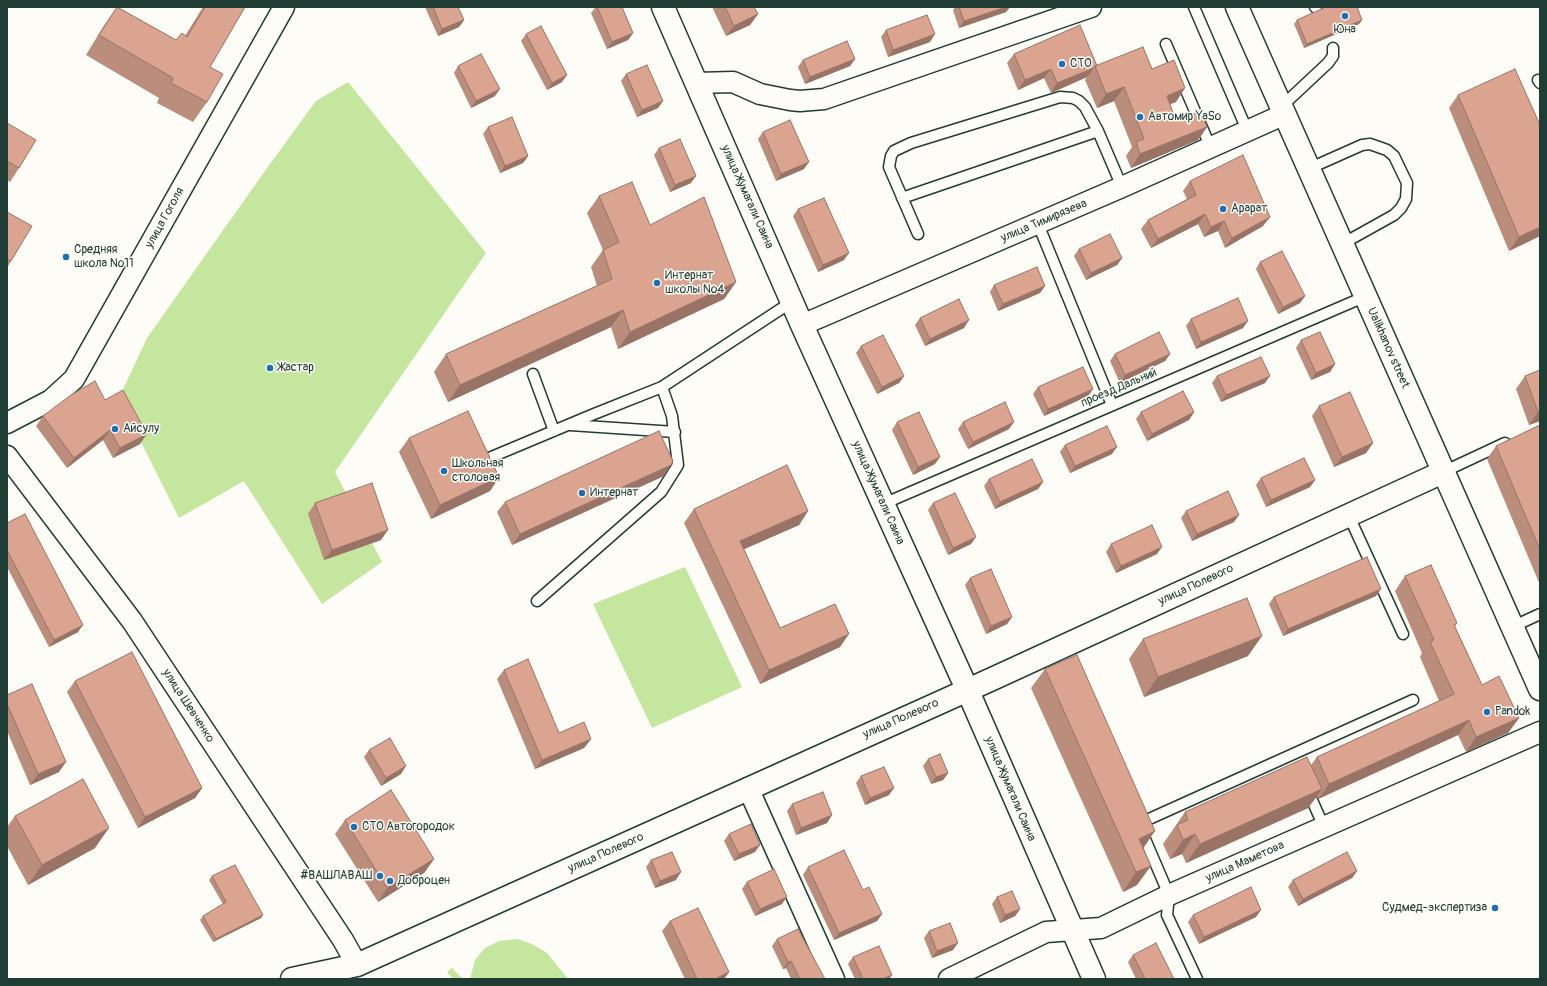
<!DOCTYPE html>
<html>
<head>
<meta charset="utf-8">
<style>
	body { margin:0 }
	#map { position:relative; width:1547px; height:986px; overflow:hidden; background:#fdfcf7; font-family:Pangolin,sans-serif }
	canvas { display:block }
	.frame { position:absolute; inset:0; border:8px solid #1f3d34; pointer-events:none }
</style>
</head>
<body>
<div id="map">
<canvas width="1547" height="986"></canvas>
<div class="frame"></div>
</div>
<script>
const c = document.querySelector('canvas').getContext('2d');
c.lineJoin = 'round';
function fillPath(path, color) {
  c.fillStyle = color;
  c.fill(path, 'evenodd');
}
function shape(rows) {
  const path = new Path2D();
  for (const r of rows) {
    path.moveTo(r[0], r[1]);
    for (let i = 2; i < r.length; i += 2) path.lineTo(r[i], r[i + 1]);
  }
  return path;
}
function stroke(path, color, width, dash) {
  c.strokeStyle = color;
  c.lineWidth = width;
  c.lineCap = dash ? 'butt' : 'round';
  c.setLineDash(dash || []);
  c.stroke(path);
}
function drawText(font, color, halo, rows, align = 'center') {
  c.font = font + ' Pangolin,sans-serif';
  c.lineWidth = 3;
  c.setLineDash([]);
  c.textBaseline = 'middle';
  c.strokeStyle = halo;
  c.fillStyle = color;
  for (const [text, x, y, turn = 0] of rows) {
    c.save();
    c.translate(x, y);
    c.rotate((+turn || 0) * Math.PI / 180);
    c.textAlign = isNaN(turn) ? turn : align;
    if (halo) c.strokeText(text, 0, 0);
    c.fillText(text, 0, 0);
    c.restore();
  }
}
fillPath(shape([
	[348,82,486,253,335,472,382,562,322,604,244,481,179,518,119,398,147,338,267,168,316,101],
	[685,567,742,687,652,728,593,604],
	[517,939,532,944,547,953,568,979,470,979,475,960,485,948,499,941],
	[452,968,463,979,453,979,447,972]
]), '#c4e69f');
const service = shape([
	[1194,7,1247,130],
	[1315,7,1316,8],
	[1166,44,1210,146],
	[1538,80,1540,83],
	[1281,107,1328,63,1333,56,1333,48],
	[1308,169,1362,145,1370,144,1387,150,1394,156,1407,183,1406,199,1401,208,1394,215,1342,244],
	[902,198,1098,131],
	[1038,224,1112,405],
	[918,234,889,167,891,156,894,151,911,143,1060,97,1073,98,1079,101,1085,107,1098,131,1122,187],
	[533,374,554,431],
	[570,425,675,432],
	[489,458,594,414,662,387,793,301],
	[1443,472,1505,443],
	[883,504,1364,297],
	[1348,514,1403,634],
	[537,601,661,492,678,465,672,416,662,387],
	[1512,627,1540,614],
	[1307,789,1324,827],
	[1138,824,1413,700],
	[1142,832,1169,895,1167,915,1197,979]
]);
const minor = shape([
	[697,83,733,82,760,94,790,100,800,101,824,99,1091,7],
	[802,325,1122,187,1285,114],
	[7,423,51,400,74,379,284,7],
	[7,456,132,621,343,940,357,965],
	[748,788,834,979],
	[949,979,1046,932,1101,928,1169,895,1540,732]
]);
const tertiary = shape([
	[663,7,802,325,967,689,1094,979],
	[292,979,357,965,990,680,1443,472]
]);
const trunk = shape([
	[1237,7,1540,689]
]);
stroke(service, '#1f3d34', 13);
stroke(minor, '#1f3d34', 23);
stroke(tertiary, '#1f3d34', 25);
stroke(trunk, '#1f3d34', 25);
stroke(service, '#fdfcf7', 10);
stroke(minor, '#fdfcf7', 20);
stroke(tertiary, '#fdfcf7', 22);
stroke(trunk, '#fdfcf7', 22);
fillPath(shape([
	[117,7,176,40,185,36,203,7,245,7,210,67,207,102,193,122,157,103,159,98,86,55,103,27],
	[425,7,458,7,464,20,459,27,438,36],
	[596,7,622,7,633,33,628,40,607,49,591,13],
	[712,7,754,7,758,14,750,25,726,36],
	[955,7,1010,7,1006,12,959,28,953,10],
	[1297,20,1362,20,1359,24,1304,48,1294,24],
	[886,30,930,42,888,57,881,37],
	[526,34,562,82,547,90,521,41],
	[1014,54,1097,66,1152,69,1176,102,1170,104,1176,121,1207,127,1198,140,1131,168,1126,156,1132,147,1114,101,1097,108,1085,80,1087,77,1051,93,1044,78,1018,90,1007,63],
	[855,59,850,66,805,84,798,67,803,60],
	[458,66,495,96,471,108,454,73],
	[626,74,663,101,658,108,637,117,621,81],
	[1458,95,1540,236,1509,251,1449,108],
	[7,123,19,168,10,182,7,180],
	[488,127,528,156,523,163,500,173,483,134],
	[763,132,804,169,776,181,758,139],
	[659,148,691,183,670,192,654,155],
	[1190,181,1263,226,1225,248,1218,231,1204,237,1198,224,1151,248,1141,229,1148,220,1187,199,1183,191],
	[599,196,650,225,736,282,724,299,618,349,611,327,448,402,434,372,446,354,597,286,591,267,603,250,587,213],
	[798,209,844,260,818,272,793,216],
	[7,212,11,261,7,268],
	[1079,249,1122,258,1117,265,1086,280,1074,256],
	[1260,262,1305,296,1300,303,1278,314,1256,269],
	[994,285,1045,286,1040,293,998,311,990,292],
	[920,318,964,328,925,346,915,325],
	[1191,319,1243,328,1196,349,1186,326],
	[1301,340,1335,364,1330,372,1311,380,1296,348],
	[861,346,904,376,899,383,877,394,856,353],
	[1115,354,1170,354,1165,361,1120,383,1110,361],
	[1540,370,1540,421,1529,425,1516,389,1525,376],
	[1217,376,1265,383,1221,402,1212,383],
	[1038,387,1093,389,1088,396,1044,416,1033,394],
	[105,400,140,444,113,458,103,440,67,468,36,426,43,416],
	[1319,406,1373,443,1366,453,1334,467,1312,416],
	[1141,412,1194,412,1189,420,1147,441,1136,419],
	[897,422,935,464,913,475,892,430],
	[963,422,1009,429,968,449,958,429],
	[1540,425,1540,585,1487,459,1496,446],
	[409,438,499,477,490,491,431,519,399,452],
	[1065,445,1112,454,1070,473,1060,452],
	[664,476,512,545,497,512,505,502],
	[1261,478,1315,480,1310,487,1266,507,1256,485],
	[989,479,1043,482,1038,489,995,509,984,486],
	[315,503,381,540,324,560,308,514],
	[933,503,971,544,948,555,928,510],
	[694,509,808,511,799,525,744,549,780,628,840,647,760,684,684,523],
	[1186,511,1234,522,1192,541,1181,518],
	[7,523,78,632,49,647,7,567],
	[1111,544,1157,554,1116,573,1106,552],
	[1405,576,1457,623,1455,626,1482,685,1519,718,1508,733,1466,752,1458,735,1318,799,1317,796,1308,808,1186,863,1182,854,1170,859,1163,844,1185,812,1311,765,1317,757,1439,701,1420,657,1422,653,1395,591],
	[970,578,1012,617,1007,624,986,634,965,585],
	[1376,596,1283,636,1269,604,1274,597],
	[1143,639,1248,656,1144,697,1129,659],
	[1045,669,1143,849,1137,885,1123,892,1031,688],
	[504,670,559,733,591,739,584,748,535,769,497,679],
	[75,681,202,788,195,798,138,828,67,692],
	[7,695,59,772,30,785,7,731],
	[369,750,401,774,381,786,364,757],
	[928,759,948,773,943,780,931,784,923,766],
	[861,776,889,795,865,805,856,783],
	[792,804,832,815,827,823,796,835,787,811],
	[15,816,95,848,28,885,7,846,7,827],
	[345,820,434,859,424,873,378,902,335,834],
	[729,834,755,852,734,861,724,841],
	[651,860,676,880,655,888,646,867],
	[808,867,863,890,882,914,877,921,834,940,803,875],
	[1357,871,1352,878,1298,906,1288,887,1293,880],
	[212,876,261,918,213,942,200,920,203,916,223,904,209,880],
	[747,882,782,904,755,916,742,889],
	[997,897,1020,909,1015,916,1000,923,992,904],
	[1193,915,1256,917,1199,944,1188,922],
	[670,921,729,972,724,979,685,979,662,931],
	[929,931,953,950,932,958,924,938],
	[777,939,825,979,791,979,786,968,783,969,772,946],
	[1133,955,1174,979,1136,979,1128,962],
	[853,957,892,975,889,979,855,979,848,964]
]), '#bb8d7d');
fillPath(shape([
	[1006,7,1010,7,1006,12,959,28,964,21],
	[758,14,750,25,726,36,734,26],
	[464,20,459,27,438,36,442,29],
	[1362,20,1359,24,1304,48,1307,44],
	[633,33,628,40,607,49,612,42],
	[935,34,930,42,888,57,893,50],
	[855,59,850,66,805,84,810,77],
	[1094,68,1087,77,1051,93,1057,83],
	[1051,69,1044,78,1018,90,1025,80],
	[567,75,562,82,547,90,552,83],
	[1124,87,1114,101,1097,108,1106,94],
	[1185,88,1176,102,1157,109,1167,96],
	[500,89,495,96,471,108,476,101],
	[663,101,658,108,637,117,642,110],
	[1207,127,1198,140,1131,168,1140,154],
	[528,156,523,163,500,173,505,166],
	[809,162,804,169,776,181,781,174],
	[696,176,691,183,670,192,675,185],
	[1205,214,1198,224,1151,248,1158,239],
	[1270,217,1263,226,1225,248,1232,238],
	[1224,221,1218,231,1204,237,1211,227],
	[1540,227,1540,236,1509,251,1519,237],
	[849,253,844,260,818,272,823,265],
	[1122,258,1117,265,1086,280,1091,273],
	[736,282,724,299,618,349,630,332],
	[1045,286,1040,293,998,311,1003,304],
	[1305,296,1300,303,1278,314,1283,307],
	[623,310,611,327,448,402,460,385],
	[969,320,964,328,925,346,930,339],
	[1248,321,1243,328,1196,349,1201,342],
	[1170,354,1165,361,1120,383,1125,375],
	[1335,364,1330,372,1311,380,1316,373],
	[904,376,899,383,877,394,882,387],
	[1270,376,1265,383,1221,402,1226,395],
	[1093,389,1088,396,1044,416,1048,409],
	[1540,411,1540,421,1529,425,1538,412],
	[1194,412,1189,420,1147,441,1152,434],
	[1014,422,1009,429,968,449,973,442],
	[110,430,103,440,67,468,74,458],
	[147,434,140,444,113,458,120,448],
	[1373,443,1366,453,1334,467,1342,457],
	[1117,447,1112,454,1070,473,1075,466],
	[940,457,935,464,913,475,918,467],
	[671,465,664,476,512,545,520,534],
	[499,477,490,491,431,519,440,505],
	[1315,480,1310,487,1266,507,1271,500],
	[1043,482,1038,489,995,509,1000,502],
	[808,511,799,525,731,555,740,541],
	[1239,515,1234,522,1192,541,1197,534],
	[388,530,381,540,324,560,332,550],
	[976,537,971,544,948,555,953,548],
	[1162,547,1157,554,1116,573,1121,566],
	[1381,589,1376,596,1283,636,1288,629],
	[1012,617,1007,624,986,634,991,626],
	[83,625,78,632,49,647,54,640],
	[849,634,840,647,760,684,769,670],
	[1262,636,1248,656,1144,697,1158,677],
	[1519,718,1508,733,1466,752,1476,737],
	[1469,720,1458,735,1318,799,1329,784],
	[591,739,584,748,535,769,542,760],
	[66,762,59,772,30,785,38,774],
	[406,766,401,774,381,786,386,778],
	[948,773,943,780,931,784,936,777],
	[202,788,195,798,138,828,145,817],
	[894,788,889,795,865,805,870,798],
	[1322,789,1308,808,1186,863,1200,844],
	[832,815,827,823,796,835,801,828],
	[109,828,95,848,28,885,42,865],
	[1155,831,1142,850,1139,839],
	[1195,834,1182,854,1170,859,1183,840],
	[760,845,755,852,734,861,739,854],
	[434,859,424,873,378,902,387,888],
	[1151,866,1137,885,1123,892,1136,872],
	[1357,871,1352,878,1298,906,1303,899],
	[681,872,676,880,655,888,660,881],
	[787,897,782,904,755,916,760,909],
	[1020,909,1015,916,1000,923,1005,915],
	[1261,910,1256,917,1199,944,1204,937],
	[882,914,877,921,834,940,839,933],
	[263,915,261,918,213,942,216,939],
	[958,943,953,950,932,958,937,951],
	[791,961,786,968,783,969,788,962],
	[729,972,724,979,715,979],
	[892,975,889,979,883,979]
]), '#997366');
const building = shape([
	[117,7,176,40,182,33,187,37,205,7,245,7,210,67,223,74,207,102,171,83,173,78,99,35,117,7],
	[433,7,458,7,464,20,442,29,433,7],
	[597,7,622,7,633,33,612,42,597,7],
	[725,7,754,7,758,14,734,26,725,7],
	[959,7,1006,7,964,21,959,7],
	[1326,7,1357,7,1362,20,1307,44,1297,20,1326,7],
	[927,15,935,34,893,50,886,30,927,15],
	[1080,25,1097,66,1095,66,1094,68,1057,83,1051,69,1025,80,1014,54,1080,25],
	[541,26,567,75,552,83,526,34,541,26],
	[847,41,855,59,810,77,803,60,847,41],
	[1143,47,1152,69,1174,60,1185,88,1167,96,1176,121,1201,111,1207,127,1140,154,1136,142,1144,139,1124,87,1106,94,1095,66,1143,47],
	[481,54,500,89,476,101,458,66,481,54],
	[647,65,663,101,642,110,626,74,647,65],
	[1515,69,1540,125,1540,227,1519,237,1458,95,1515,69],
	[512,117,528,156,505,166,488,127,512,117],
	[790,120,809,162,781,174,763,132,790,120],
	[7,123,36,140,19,168,7,161,7,123],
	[680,139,696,176,675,185,659,148,680,139],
	[1243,155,1270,217,1232,238,1224,221,1211,227,1205,214,1158,239,1148,220,1196,195,1190,181,1243,155],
	[632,182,650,225,704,197,736,282,630,332,623,310,460,385,446,354,612,279,603,250,619,242,599,196,632,182],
	[824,198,849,253,823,265,798,209,824,198],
	[7,212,32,226,11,261,7,259,7,212],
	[1110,234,1122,258,1091,273,1079,249,1110,234],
	[1282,251,1305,296,1283,307,1260,262,1282,251],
	[1037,267,1045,286,1003,304,994,285,1037,267],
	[1238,298,1248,321,1201,342,1191,319,1238,298],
	[959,299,969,320,930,339,920,318,959,299],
	[1159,332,1170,354,1125,375,1115,354,1159,332],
	[1320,332,1335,364,1316,373,1301,340,1320,332],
	[883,335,904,376,882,387,861,346,883,335],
	[1261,357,1270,376,1226,395,1217,376,1261,357],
	[1083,367,1093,389,1048,409,1038,387,1083,367],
	[1540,370,1540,411,1538,412,1525,376,1540,370],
	[95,381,105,400,123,390,147,434,120,448,110,430,74,458,43,416,71,395,95,381],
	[1183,391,1194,412,1152,434,1141,412,1183,391],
	[1350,392,1373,443,1342,457,1319,406,1350,392],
	[1005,402,1014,422,973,442,963,422,1005,402],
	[468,411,499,477,440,505,409,438,468,411],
	[919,412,940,457,918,467,897,422,919,412],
	[1540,425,1540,550,1496,446,1540,425],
	[1107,426,1117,447,1075,466,1065,445,1107,426],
	[659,431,673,461,671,465,520,534,505,502,659,431],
	[1304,458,1315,480,1271,500,1261,478,1304,458],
	[1032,459,1043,482,1000,502,989,479,1032,459],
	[787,465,808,511,740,541,780,628,835,604,849,634,769,670,694,509,787,465],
	[372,483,388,530,332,550,315,503,372,483],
	[1228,491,1239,515,1197,534,1186,511,1228,491],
	[955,493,976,537,953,548,933,503,955,493],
	[25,514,83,625,54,640,7,550,7,523,25,514],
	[1152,525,1162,547,1121,566,1111,544,1152,525],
	[1367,557,1381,589,1288,629,1274,597,1367,557],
	[1431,565,1457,623,1454,625,1482,685,1499,676,1519,718,1476,737,1469,720,1329,784,1317,757,1454,694,1430,642,1434,640,1405,576,1431,565],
	[991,569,1012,617,991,626,970,578,991,569],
	[1247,598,1262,636,1158,677,1143,639,1247,598],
	[132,652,202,788,145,817,75,681,132,652],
	[1077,655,1155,831,1139,839,1151,866,1136,872,1045,669,1077,655],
	[528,659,559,733,584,722,591,739,542,760,504,670,528,659],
	[32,684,66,762,38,774,7,704,7,695,32,684],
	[390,738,406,766,386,778,369,750,390,738],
	[940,754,948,773,936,777,928,759,940,754],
	[1307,757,1322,789,1200,844,1195,834,1183,840,1177,825,1188,820,1185,812,1307,757],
	[884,767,894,788,870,798,861,776,884,767],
	[83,779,109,828,42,865,15,816,83,779],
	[391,790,434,859,387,888,345,820,391,790],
	[823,792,832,815,801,828,792,804,823,792],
	[751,824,760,845,739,854,729,834,751,824],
	[844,850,863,890,869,887,882,914,839,933,808,867,844,850],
	[672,852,681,872,660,881,651,860,672,852],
	[1347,852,1357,871,1303,899,1293,880,1347,852],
	[235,865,263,915,216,939,203,916,226,902,212,876,235,865],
	[774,869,787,897,760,909,747,882,774,869],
	[1251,887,1261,910,1204,937,1193,915,1251,887],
	[1012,891,1020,909,1005,915,997,897,1012,891],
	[698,908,729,972,715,979,697,979,670,921,698,908],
	[950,923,958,943,937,951,929,931,950,923],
	[798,929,825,979,800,979,791,961,788,962,777,939,798,929],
	[1156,943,1174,979,1145,979,1133,955,1156,943],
	[879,946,892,975,883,979,863,979,853,957,879,946]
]);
fillPath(building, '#daa491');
stroke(building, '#997366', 1);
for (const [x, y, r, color] of [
	[1345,16,4,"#1f6fb2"],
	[1062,64,4,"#1f6fb2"],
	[1140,117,4,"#1f6fb2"],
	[1223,209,4,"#1f6fb2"],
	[66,257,4,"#1f6fb2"],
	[657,283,4,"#1f6fb2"],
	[270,368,4,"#1f6fb2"],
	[115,429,4,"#1f6fb2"],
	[444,471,4,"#1f6fb2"],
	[582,493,4,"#1f6fb2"],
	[1487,712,4,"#1f6fb2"],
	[354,827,4,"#1f6fb2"],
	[380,876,4,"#1f6fb2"],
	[390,881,4,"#1f6fb2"],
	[1495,908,4,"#1f6fb2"]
]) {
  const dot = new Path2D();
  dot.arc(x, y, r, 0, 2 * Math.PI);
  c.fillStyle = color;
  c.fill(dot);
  stroke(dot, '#fdfcf7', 1.5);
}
drawText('12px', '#1f3d34', '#fdfcf7', [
	["Юна",1345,30,"center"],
	["СТО",1070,64],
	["Автомир YaSo",1148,117],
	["Арарат",1231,209],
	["Средняя",74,250],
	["школа №11",74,264],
	["Интернат",665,276],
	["школы №4",665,290],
	["Жастар",278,368],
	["Айсулу",123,429],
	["Школьная",452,464],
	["столовая",452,478],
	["Интернат",590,493],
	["Pandok",1495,712],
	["СТО Автогородок",362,827],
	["#ВАШЛАВАШ",372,876,"right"],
	["Доброцен",398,881],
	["Судмед-экспертиза",1487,908,"right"]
], 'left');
drawText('12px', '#1f3d34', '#fdfcf7', [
	["улица Жумагали Саина",747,197,66],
	["улица Гоголя",165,218,-61],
	["улица Тимирязева",1044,221,-23],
	["Ualikhanov street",1388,348,66],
	["проезд Дальний",1119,388,-23],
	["улица Жумагали Саина",878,493,66],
	["улица Полевого",1196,585,-25],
	["улица Шевченко",188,706,57],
	["улица Полевого",901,719,-24],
	["улица Жумагали Саина",1010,789,67],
	["улица Полевого",606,853,-24],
	["улица Маметова",1245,862,-24]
]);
</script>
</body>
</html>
